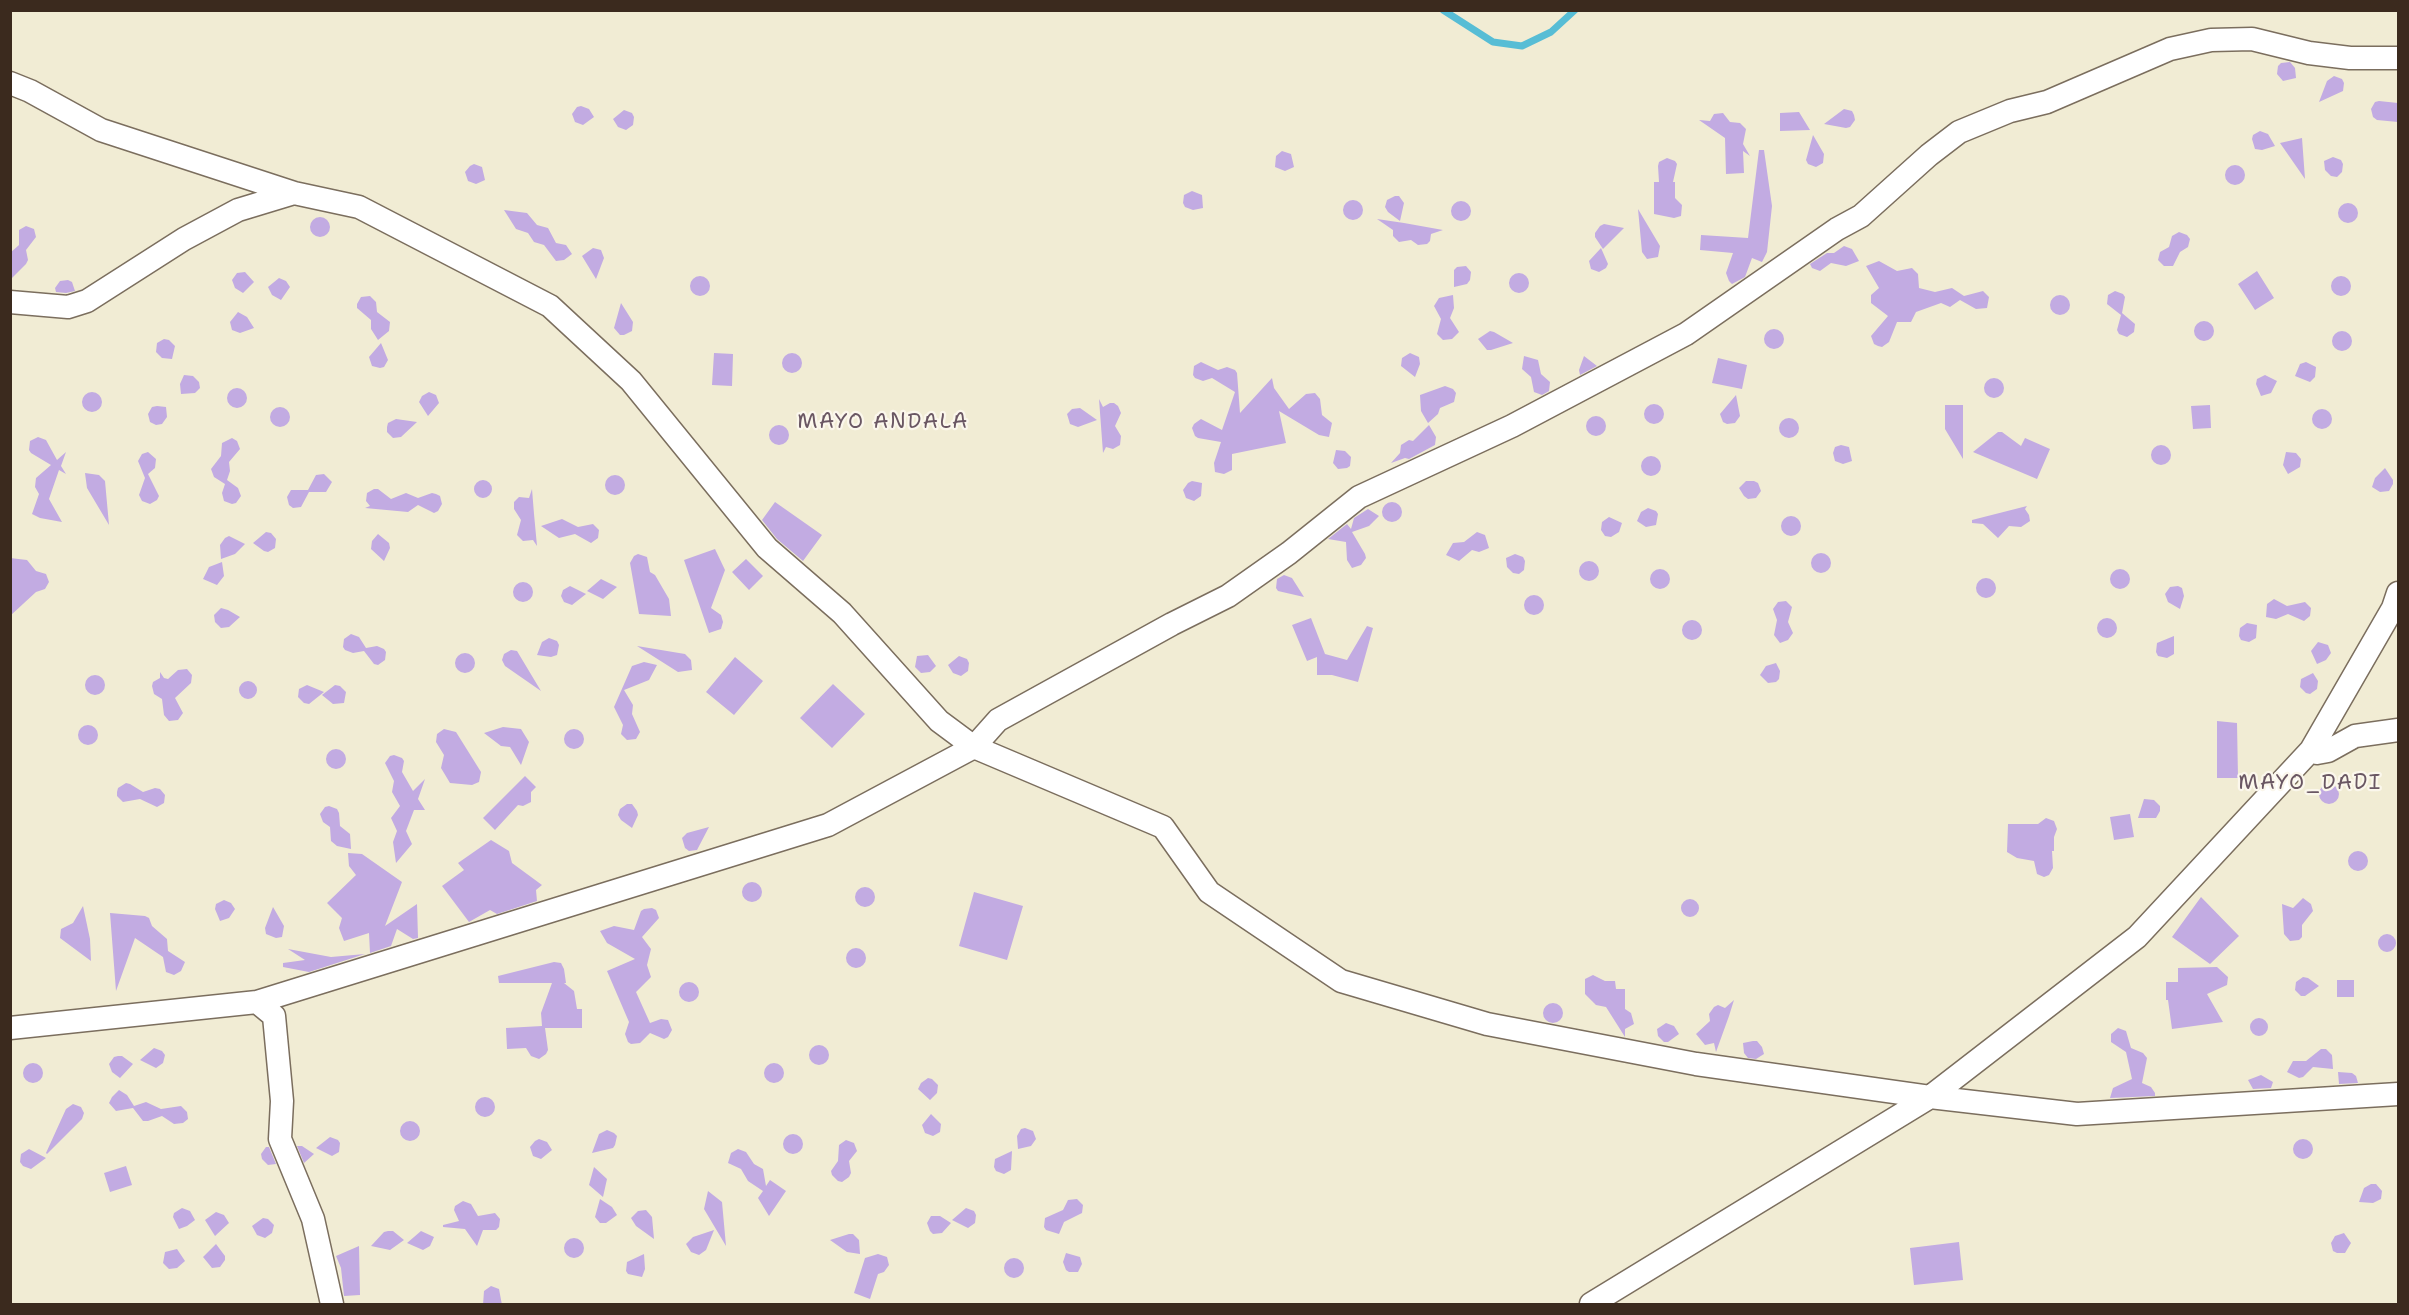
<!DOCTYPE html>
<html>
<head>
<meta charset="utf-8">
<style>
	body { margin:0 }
	#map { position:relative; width:2409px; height:1315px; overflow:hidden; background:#f1ecd4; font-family:"Shantell Sans",sans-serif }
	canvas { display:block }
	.frame { position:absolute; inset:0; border:12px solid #3b2a1e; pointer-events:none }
</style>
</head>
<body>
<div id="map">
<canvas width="2409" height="1315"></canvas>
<div class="frame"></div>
</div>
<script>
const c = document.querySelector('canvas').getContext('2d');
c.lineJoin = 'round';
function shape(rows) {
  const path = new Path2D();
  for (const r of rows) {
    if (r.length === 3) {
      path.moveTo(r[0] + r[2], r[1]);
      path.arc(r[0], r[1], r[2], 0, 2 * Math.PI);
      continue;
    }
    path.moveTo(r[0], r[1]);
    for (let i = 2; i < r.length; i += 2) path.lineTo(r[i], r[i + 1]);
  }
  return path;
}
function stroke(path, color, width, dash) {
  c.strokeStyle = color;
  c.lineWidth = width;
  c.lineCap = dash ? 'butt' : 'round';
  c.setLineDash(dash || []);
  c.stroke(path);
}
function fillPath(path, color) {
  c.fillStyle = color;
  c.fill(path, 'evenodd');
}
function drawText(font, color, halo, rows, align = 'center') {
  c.font = font + ' "Shantell Sans",sans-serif';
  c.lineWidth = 4.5;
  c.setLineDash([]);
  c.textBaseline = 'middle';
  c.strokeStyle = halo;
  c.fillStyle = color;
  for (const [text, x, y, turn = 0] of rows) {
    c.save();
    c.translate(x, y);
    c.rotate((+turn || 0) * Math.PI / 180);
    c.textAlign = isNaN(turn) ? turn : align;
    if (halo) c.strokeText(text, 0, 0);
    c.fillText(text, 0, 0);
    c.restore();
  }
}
stroke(shape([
	[1443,10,1493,42,1522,46,1551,32,1575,10]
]), '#57bdd5', 7);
fillPath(shape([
	[2290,62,2295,68,2296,78,2283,81,2277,74,2278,66,2281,63],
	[2334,76,2342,79,2344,83,2343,91,2319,102,2327,81],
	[2379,101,2398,103,2398,122,2377,120,2373,117,2371,109,2375,102],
	[581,106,589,109,594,117,583,125,575,122,572,114,577,107],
	[1844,109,1852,111,1854,115,1855,120,1850,127,1846,128,1824,124],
	[624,110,632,113,634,117,633,125,626,130,618,127,613,119],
	[1799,112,1810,130,1780,131,1780,113],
	[1723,113,1730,122,1740,123,1746,129,1743,144,1750,156,1743,151,1744,173,1726,174,1725,138,1699,120,1710,121,1714,114],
	[2260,131,2268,134,2275,146,2262,150,2255,149,2252,139,2253,135],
	[1813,135,1824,154,1823,163,1816,167,1808,164,1806,160],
	[2302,138,2305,179,2280,143],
	[1759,150,1764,150,1772,206,1767,252,1762,262,1752,258,1745,277,1732,284,1729,281,1726,273,1733,253,1700,250,1701,235,1748,238],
	[1282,151,1291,154,1294,167,1285,171,1275,167,1276,156],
	[2333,157,2341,160,2343,164,2342,172,2337,177,2331,176,2325,170,2324,161],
	[1667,158,1675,161,1677,164,1673,182,1675,182,1675,198,1682,205,1681,216,1674,218,1654,214,1654,182,1659,182,1658,166,1659,162],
	[474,164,482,167,485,180,476,184,468,181,465,172,470,166],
	[2235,175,10],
	[1192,191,1202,195,1203,208,1193,210,1185,207,1183,203,1184,195],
	[1395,196,1399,196,1404,203,1400,221,1388,212,1385,207,1387,200],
	[1353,210,10],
	[1461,211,10],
	[2348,213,10],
	[1638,209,1660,246,1658,257,1647,259,1642,252],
	[504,210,527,213,537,225,548,228,556,243,566,245,572,254,564,260,556,261,544,245,534,242,528,233,516,229],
	[320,227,10],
	[1377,219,1404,223,1443,230,1431,234,1430,241,1427,244,1418,245,1411,240,1399,242,1393,236,1393,230],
	[1604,224,1624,228,1603,249,1595,237,1595,233,1600,226],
	[26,226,34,229,36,237,26,250,28,260,26,264,10,280,10,253,19,245,19,230],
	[2179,232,2187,235,2190,239,2188,247,2180,252,2173,266,2164,266,2158,260,2160,252,2169,247,2172,236],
	[1844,246,1852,249,1859,261,1846,266,1831,263,1820,271,1812,268,1810,264,1827,253,1834,253],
	[593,248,601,250,604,258,596,279,582,256],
	[1601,248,1608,264,1606,268,1599,272,1591,269,1589,261],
	[1879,261,1897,271,1912,268,1918,274,1919,288,1935,292,1952,288,1964,296,1983,291,1989,297,1987,308,1976,309,1960,300,1950,307,1941,303,1916,312,1911,322,1897,322,1889,342,1882,347,1878,346,1874,344,1871,336,1888,316,1871,303,1871,295,1879,288,1866,266],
	[1466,266,1471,272,1470,280,1467,284,1454,287,1454,270,1457,267],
	[2257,271,2274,298,2255,310,2238,284],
	[245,272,254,282,243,293,235,288,232,280,237,273],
	[1519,283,10],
	[700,286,10],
	[2341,286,10],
	[279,278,286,281,290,287,281,300,272,295,268,287],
	[68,280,72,282,75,291,66,293,56,292,55,288,60,281],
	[2115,291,2123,294,2125,297,2122,313,2135,324,2134,332,2127,337,2119,334,2117,330,2121,315,2107,304,2108,295],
	[1453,295,1454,308,1450,318,1459,332,1452,339,1443,340,1437,334,1441,319,1434,306,1439,298],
	[2060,305,10],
	[370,296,376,302,377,312,390,322,389,331,378,340,371,329,371,320,357,308,357,304,361,297],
	[621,303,633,322,632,331,624,335,620,335,614,328],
	[238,312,247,317,254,328,240,333,232,330,230,322],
	[2204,331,10],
	[1774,339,10],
	[1490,331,1494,332,1513,343,1491,350,1487,350,1478,339],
	[2342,341,10],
	[164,339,169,340,175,346,172,359,162,358,156,352,157,343],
	[381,343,388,360,384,367,380,368,372,366,369,357],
	[714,353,733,354,732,386,712,385],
	[1410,353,1419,357,1420,364,1415,377,1401,366,1402,358],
	[792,363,10],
	[1524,356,1538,360,1541,374,1550,382,1549,391,1542,395,1534,392,1531,377,1522,369],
	[1584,356,1597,366,1580,375,1579,370],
	[1718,358,1747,365,1742,389,1712,383],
	[1201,362,1218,370,1227,367,1235,370,1237,373,1240,413,1272,378,1274,388,1289,409,1306,394,1315,393,1320,399,1322,415,1332,423,1329,437,1319,435,1279,411,1286,443,1232,454,1232,470,1224,474,1215,472,1214,463,1221,442,1198,438,1195,436,1192,428,1194,424,1201,419,1222,430,1235,392,1212,378,1203,381,1195,378,1193,375,1194,366],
	[2306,362,2316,367,2315,377,2310,382,2295,376,2300,364],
	[184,375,193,376,199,382,200,388,195,393,181,394,180,384],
	[2265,375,2277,381,2271,393,2261,396,2256,384,2257,379],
	[1994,388,10],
	[1445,386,1453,389,1456,393,1454,402,1440,408,1438,414,1428,423,1421,411,1420,395],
	[237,398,10],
	[429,392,436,395,439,403,428,416,419,402,422,396],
	[92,402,10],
	[1736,395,1740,416,1735,423,1727,424,1723,422,1720,414],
	[1099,399,1103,407,1110,403,1114,403,1118,406,1121,413,1115,426,1121,436,1120,445,1113,449,1106,447,1103,453],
	[1654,414,10],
	[1945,405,1963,405,1963,459,1945,429],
	[2210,405,2211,428,2193,429,2191,406],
	[157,406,166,407,167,417,162,424,156,425,150,422,148,414,152,407],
	[280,417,10],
	[1080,408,1097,420,1078,427,1070,424,1067,414,1072,409],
	[2322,419,10],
	[1596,426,10],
	[1789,428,10],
	[396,419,417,422,401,437,393,438,387,432,387,427,388,423],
	[1429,425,1436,437,1435,445,1409,459,1405,458,1391,463,1400,453,1401,445,1409,440,1413,441],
	[779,435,10],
	[1998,432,2002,432,2021,446,2025,438,2050,449,2037,479,1973,452],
	[38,437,46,440,57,460,66,452,61,466,66,474,59,470,49,499,62,522,40,518,32,514,39,494,35,487,36,478,51,465,31,453,29,450,30,441],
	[232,438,237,441,240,449,229,462,230,471,227,480,238,488,241,496,236,503,232,504,224,501,222,493,225,484,214,477,211,469,221,456,222,443],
	[1841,445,1849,447,1852,461,1843,464,1835,461,1833,453,1835,447],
	[2161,455,10],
	[1336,450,1345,451,1351,457,1350,466,1347,468,1338,469,1333,463],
	[148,452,156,459,155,468,148,474,159,496,157,500,150,504,142,501,139,495,145,478,138,461,142,454],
	[2286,452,2296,453,2301,459,2300,467,2288,474,2283,465],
	[1651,466,10],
	[2385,468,2393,480,2393,484,2389,491,2380,492,2372,487,2375,478],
	[85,473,99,475,105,481,109,525,87,488],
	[324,474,332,482,326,492,309,492,301,507,293,508,289,505,287,497,291,490,308,490,316,475],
	[615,485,10],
	[483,489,9],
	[1192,481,1202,483,1201,496,1194,501,1186,498,1183,490,1188,483],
	[1746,481,1754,481,1758,483,1761,491,1756,498,1748,499,1744,496,1739,488],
	[374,489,378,489,391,499,406,493,418,498,432,493,436,494,440,496,442,504,438,511,434,513,418,505,408,512,365,508,370,506,366,501,367,493],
	[532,489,534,514,537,546,533,540,523,541,517,535,521,520,514,509,514,502,519,497,529,498],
	[775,502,822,535,803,561,777,539,762,520],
	[1392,512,10],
	[2027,506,2025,509,2029,515,2030,521,2021,527,2009,526,1998,538,1983,524,1972,523,1972,520],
	[1648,508,1656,511,1658,514,1656,525,1646,527,1637,521,1641,512],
	[1368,509,1379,516,1369,526,1352,532,1365,554,1366,558,1361,565,1352,568,1347,560,1346,542,1328,539,1347,524,1351,529,1354,518],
	[1791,526,10],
	[1609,517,1622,523,1619,532,1611,537,1605,536,1601,530,1602,522],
	[562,519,578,527,593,524,599,530,598,538,591,543,575,534,559,538,541,526],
	[266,532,271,533,276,539,275,548,268,552,264,551,253,543],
	[1477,532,1485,535,1489,548,1479,552,1472,550,1459,561,1446,555,1453,543,1464,542],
	[378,534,389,543,390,548,384,561,371,549,372,541],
	[229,536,245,544,235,554,221,559,220,545,225,538],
	[715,549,725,570,711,608,721,615,723,622,721,629,709,633,684,560],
	[1821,563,10],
	[638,554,647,557,650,572,655,575,669,599,671,616,639,614,630,563,634,556],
	[1515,554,1523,557,1525,561,1524,570,1519,574,1513,573,1507,567,1506,558],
	[10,558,27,560,36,571,46,574,49,582,45,589,36,592,10,616],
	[746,559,763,576,749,590,732,572],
	[1589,571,10],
	[222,562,224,576,217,585,203,579,209,567],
	[1660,579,10],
	[2120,579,10],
	[1284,575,1292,578,1304,597,1278,591,1276,588,1277,579],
	[1986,588,10],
	[601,579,617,587,603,599,587,591],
	[523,592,10],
	[570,586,586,594,572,605,564,602,561,596,563,590],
	[2178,586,2182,588,2184,596,2180,609,2168,602,2165,594,2170,587],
	[1534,605,10],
	[2274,599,2287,606,2305,602,2311,608,2310,616,2304,621,2288,614,2276,619,2266,617,2267,604],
	[1786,601,1792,607,1788,622,1793,633,1788,640,1780,643,1774,635,1777,620,1773,609,1778,602],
	[221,608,228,610,240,617,229,627,221,628,215,622,214,615],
	[1311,618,1325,654,1347,660,1367,626,1373,628,1358,682,1332,675,1317,675,1317,657,1307,661,1292,625],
	[2107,628,10],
	[1692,630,10],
	[2247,623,2257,625,2256,638,2249,642,2241,640,2239,636,2240,628],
	[351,634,359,637,366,648,377,646,384,649,386,652,385,660,378,665,374,664,364,651,353,653,345,650,343,647,344,639],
	[2174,636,2174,654,2167,658,2158,656,2156,652,2157,643],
	[549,638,557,641,559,645,557,655,551,657,537,655,542,642],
	[2318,642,2328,645,2331,653,2326,660,2317,664,2311,651],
	[637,646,685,654,691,660,692,670,678,672],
	[511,650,517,651,541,691,505,666,502,660,504,654],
	[465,663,10],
	[928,655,936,666,930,672,921,673,915,667,917,656],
	[959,656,967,659,969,663,968,671,961,676,953,673,948,665],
	[735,657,763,681,734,715,706,692],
	[644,662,657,665,649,680,624,690,633,705,632,714,640,732,636,739,627,740,621,734,623,725,614,707,632,666],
	[1776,663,1780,671,1779,679,1776,682,1768,683,1760,675,1766,666],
	[187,669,192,675,191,683,175,698,183,713,178,720,169,721,164,715,162,699,154,694,152,686,153,682,160,678,160,672,164,678,168,679,178,670],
	[2313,673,2318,681,2317,689,2310,694,2306,693,2300,687,2301,679],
	[95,685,10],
	[248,690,9],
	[833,684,865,714,832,748,800,718],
	[307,685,324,692,309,704,304,703,298,697,299,689],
	[335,685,340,686,346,692,344,703,333,704,322,695],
	[2217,721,2237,723,2238,778,2217,778],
	[88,735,10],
	[503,727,521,729,529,742,521,765,510,747,501,746,484,733],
	[444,729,456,732,481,772,479,782,472,785,450,783,441,768,444,755,436,742,437,734],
	[574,739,10],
	[336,759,10],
	[394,755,402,758,404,761,402,772,413,791,425,779,418,799,425,810,414,810,406,831,412,844,396,863,393,842,397,831,391,818,400,806,392,792,394,781,385,763,390,756],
	[525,776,536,787,531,792,531,802,523,806,518,805,495,830,483,818],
	[126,783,130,784,143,792,155,788,160,789,165,795,164,803,157,807,140,799,123,802,117,796,117,792,118,788],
	[2329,794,10],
	[2144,799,2154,800,2160,806,2160,811,2156,818,2138,818],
	[627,804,632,804,637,811,638,815,632,828,621,820,618,815,620,809],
	[329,806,337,809,339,813,340,826,350,834,351,849,337,846,331,841,330,827,323,822,320,814,325,807],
	[2130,814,2134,837,2114,840,2110,817],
	[2046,818,2054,821,2057,829,2054,837,2054,851,2052,851,2053,868,2049,875,2044,877,2037,874,2034,861,2017,858,2007,852,2008,824,2038,824],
	[709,827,697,850,689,851,685,848,682,838,687,833],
	[491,840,509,851,512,863,542,885,536,890,537,901,497,914,490,910,469,922,442,886,464,870,458,863],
	[2358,861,10],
	[348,853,362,854,402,882,385,926,417,904,418,938,413,939,397,929,391,946,370,953,369,933,344,941,339,928,342,918,327,903,356,875,349,866],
	[752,892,10],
	[865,897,10],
	[974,892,1023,906,1007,960,959,946],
	[2201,897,2239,936,2210,964,2172,937],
	[2303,898,2311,904,2313,911,2302,925,2302,937,2299,940,2290,941,2284,934,2282,904,2293,908],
	[1690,908,9],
	[224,900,231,903,235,909,229,918,220,921,215,909,216,904],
	[83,906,90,939,91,961,60,938,61,929,73,923],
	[273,907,284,926,282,937,276,938,266,934,265,928],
	[652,908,656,910,659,918,642,937,651,949,647,965,651,977,636,992,650,1023,661,1019,668,1020,672,1030,668,1037,664,1039,650,1033,640,1043,631,1044,628,1042,625,1034,629,1022,607,971,635,959,607,943,600,931,614,926,634,930,641,911,644,909],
	[110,913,145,916,149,918,152,926,167,939,168,951,185,962,181,971,174,975,166,972,163,957,135,938,116,991],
	[2387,943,9],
	[856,958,10],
	[288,949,331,957,365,954,309,972,283,967,283,963,305,960],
	[554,962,561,963,564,969,566,983,564,983,574,991,577,1009,582,1009,582,1028,545,1028,548,1050,546,1054,539,1059,531,1056,526,1048,507,1049,506,1028,542,1026,541,1013,552,983,499,983,498,976],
	[2217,967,2228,977,2227,985,2207,994,2223,1022,2172,1029,2168,1000,2166,1000,2166,982,2178,982,2178,968],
	[1593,975,1605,981,1615,981,1616,989,1625,989,1625,1009,1631,1013,1634,1024,1625,1029,1625,1037,1606,1007,1596,1005,1585,994,1585,979],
	[2303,977,2308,978,2319,986,2305,996,2301,996,2295,990,2296,982],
	[2337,980,2354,980,2354,997,2337,997],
	[689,992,10],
	[1734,1000,1729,1016,1716,1052,1714,1043,1705,1045,1696,1034,1710,1021,1709,1014,1714,1007,1718,1005,1725,1008],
	[1553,1013,10],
	[2259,1027,9],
	[1666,1023,1674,1026,1679,1034,1668,1042,1664,1042,1658,1036,1657,1029],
	[2118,1028,2126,1031,2131,1048,2143,1053,2147,1058,2142,1083,2151,1087,2155,1093,2155,1096,2110,1098,2113,1088,2132,1079,2126,1052,2111,1042,2111,1034],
	[1753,1041,1757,1041,1762,1047,1764,1054,1756,1059,1748,1058,1744,1053,1743,1043],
	[819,1055,10],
	[154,1048,162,1051,165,1055,163,1063,156,1068,140,1060],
	[2321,1049,2326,1049,2332,1055,2333,1069,2313,1067,2303,1077,2299,1078,2287,1072,2293,1061,2306,1061],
	[118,1056,122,1056,133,1064,120,1078,112,1072,109,1064,114,1057],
	[774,1073,10],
	[33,1073,10],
	[2338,1072,2352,1073,2356,1076,2358,1083,2339,1084],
	[2261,1075,2273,1082,2271,1088,2253,1089,2248,1080],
	[928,1078,932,1079,938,1085,937,1093,930,1100,918,1089,921,1083],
	[119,1090,127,1095,134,1106,146,1102,161,1109,181,1106,187,1112,188,1119,183,1123,174,1124,162,1116,148,1121,143,1121,133,1108,116,1111,109,1103,112,1097],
	[485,1107,10],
	[73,1104,81,1107,84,1113,82,1119,47,1154,46,1153,66,1109],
	[931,1114,941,1124,940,1132,933,1136,925,1133,922,1125],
	[410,1131,10],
	[1025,1128,1033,1131,1036,1139,1031,1146,1018,1149,1017,1136,1021,1129],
	[607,1130,614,1133,617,1136,615,1145,613,1148,592,1153,599,1134],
	[793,1144,10],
	[330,1137,338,1140,340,1143,339,1152,332,1156,316,1148],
	[539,1139,547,1142,552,1150,541,1159,533,1156,530,1147,535,1141],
	[2303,1149,10],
	[846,1140,854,1143,857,1151,849,1161,851,1173,849,1177,842,1182,838,1181,832,1175,831,1171,838,1161,839,1145],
	[297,1146,302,1146,314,1154,304,1163],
	[266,1147,269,1147,276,1164,268,1165,262,1159,261,1154],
	[29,1149,46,1158,31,1169,23,1166,20,1162,21,1154],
	[738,1149,746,1152,754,1164,763,1169,766,1186,770,1180,786,1191,769,1216,758,1198,763,1191,748,1181,741,1169,728,1163,731,1153],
	[1012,1151,1011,1170,1004,1174,996,1171,994,1167,995,1159],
	[126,1166,132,1185,110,1192,104,1173],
	[594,1167,607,1179,603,1197,589,1185],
	[2371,1184,2376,1184,2382,1191,2381,1199,2373,1203,2359,1202,2364,1188],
	[708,1191,722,1202,726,1246,704,1209],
	[600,1199,612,1207,617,1215,606,1223,600,1223,595,1217],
	[1077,1199,1083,1205,1082,1213,1064,1222,1059,1234,1046,1230,1044,1227,1045,1218,1063,1210,1068,1200],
	[463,1201,471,1204,478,1216,495,1213,500,1219,499,1227,496,1230,483,1230,477,1246,465,1229,443,1227,443,1225,459,1221,454,1210,455,1206],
	[182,1208,190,1211,195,1220,187,1226,179,1229,173,1217,174,1213],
	[966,1208,974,1211,976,1215,975,1223,968,1228,952,1220],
	[646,1210,652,1217,654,1239,636,1226,631,1218,638,1211],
	[216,1212,224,1215,229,1223,215,1236,205,1220],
	[931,1216,940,1216,951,1223,942,1233,933,1234,930,1231,927,1223],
	[263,1218,268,1219,274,1225,272,1233,265,1238,257,1235,252,1226],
	[714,1230,706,1250,699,1255,691,1252,686,1244,693,1237],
	[388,1231,393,1231,404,1240,390,1250,371,1246,384,1232],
	[421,1231,434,1237,430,1246,423,1250,407,1243],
	[2344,1233,2351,1243,2345,1253,2337,1253,2333,1251,2331,1243,2335,1236],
	[849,1234,853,1234,859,1240,860,1254,847,1252,830,1240],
	[574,1248,10],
	[1959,1242,1963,1280,1914,1285,1910,1248],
	[216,1244,225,1256,225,1260,220,1267,212,1268,203,1257],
	[359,1246,360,1295,344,1296,341,1268,336,1256],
	[177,1249,185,1261,177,1268,169,1269,163,1263,165,1252],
	[1066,1253,1080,1257,1082,1264,1078,1272,1069,1272,1066,1270,1063,1262],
	[644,1254,645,1269,642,1277,628,1274,626,1271,627,1262],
	[878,1254,887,1257,889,1265,884,1272,878,1274,870,1299,854,1293,865,1258],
	[1014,1268,10],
	[491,1286,499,1289,502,1305,483,1305,484,1291]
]), '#c2abe2');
const minor = shape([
	[10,83,30,91,101,130,294,193,359,207,550,306,631,381,767,548,842,613,939,721,974,747,998,720,1172,624,1228,596,1289,553,1359,497,1512,426,1686,334,1837,229,1861,216,1929,155,1959,132,2010,111,2047,102,2170,49,2211,40,2252,39,2309,53,2350,58,2398,58],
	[10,302,68,307,87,301,184,239,238,210,294,193],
	[2311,750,2317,753,2328,751,2355,736,2398,730],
	[257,1002,274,1016,282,1101,280,1139,313,1219,332,1304],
	[10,1028,257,1002,828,825,974,747,1163,827,1209,892,1341,981,1487,1024,1696,1064,1930,1097,2077,1114,2398,1094],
	[1591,1304,1930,1097,2137,937,2311,750,2393,608,2398,593]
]);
stroke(minor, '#7b6e5e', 25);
stroke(minor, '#fff', 22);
c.letterSpacing = '1.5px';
drawText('21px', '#6a5763', '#fbf7ec', [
	["MAYO ANDALA",883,423],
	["MAYO_DADI",2310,784]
]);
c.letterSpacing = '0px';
</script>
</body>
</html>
